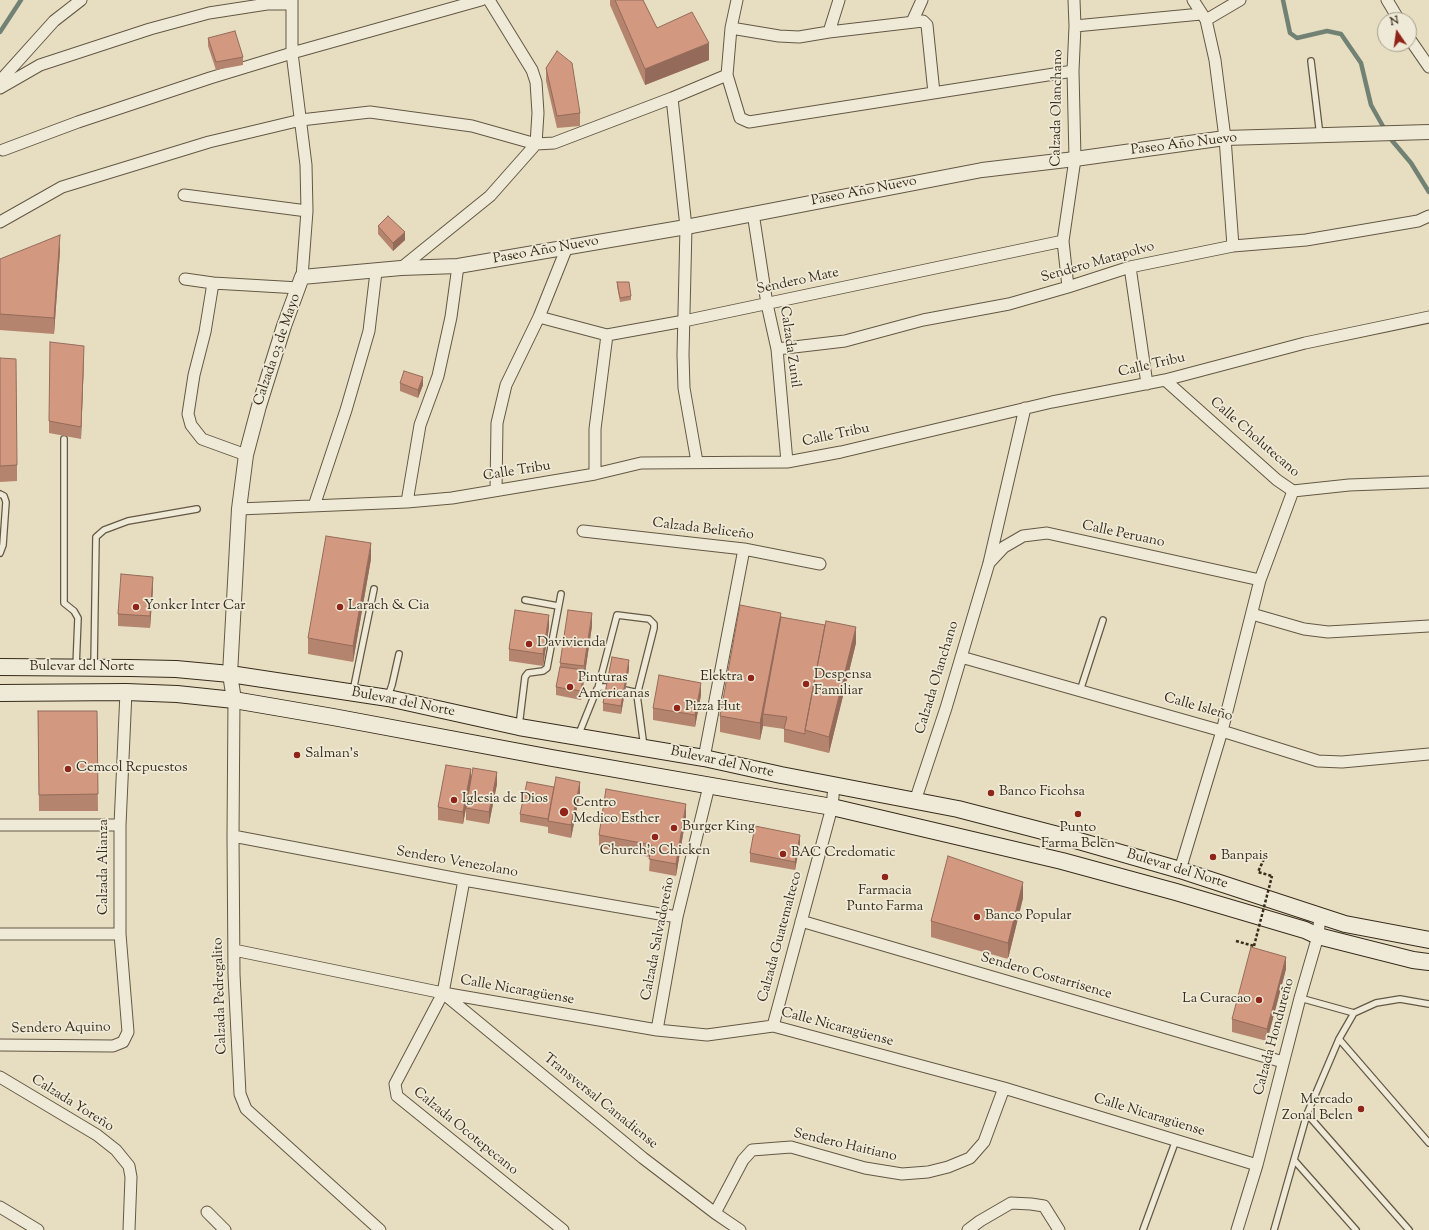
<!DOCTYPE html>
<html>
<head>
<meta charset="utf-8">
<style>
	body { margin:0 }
	#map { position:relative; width:1429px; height:1230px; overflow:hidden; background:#e7dec1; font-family:"Sorts Mill Goudy",serif }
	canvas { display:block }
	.north { position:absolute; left:1377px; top:12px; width:40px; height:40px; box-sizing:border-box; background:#efead7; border:1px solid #a59e8c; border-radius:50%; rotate:347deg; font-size:11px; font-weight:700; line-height:16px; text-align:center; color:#372b1b }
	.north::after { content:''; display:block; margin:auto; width:14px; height:18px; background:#8f2418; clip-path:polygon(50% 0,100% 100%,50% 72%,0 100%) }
</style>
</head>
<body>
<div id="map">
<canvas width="1429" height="1230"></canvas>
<div class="north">N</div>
</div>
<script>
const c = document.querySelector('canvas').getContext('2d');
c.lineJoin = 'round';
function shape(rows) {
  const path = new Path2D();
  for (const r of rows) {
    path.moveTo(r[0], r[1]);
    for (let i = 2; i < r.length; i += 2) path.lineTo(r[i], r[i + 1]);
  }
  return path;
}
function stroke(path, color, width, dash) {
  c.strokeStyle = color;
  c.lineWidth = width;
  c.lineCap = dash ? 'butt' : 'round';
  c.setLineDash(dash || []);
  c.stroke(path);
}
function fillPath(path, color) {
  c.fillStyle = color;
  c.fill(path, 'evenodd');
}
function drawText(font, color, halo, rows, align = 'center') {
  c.font = font + ' "Sorts Mill Goudy",serif';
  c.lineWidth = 3.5;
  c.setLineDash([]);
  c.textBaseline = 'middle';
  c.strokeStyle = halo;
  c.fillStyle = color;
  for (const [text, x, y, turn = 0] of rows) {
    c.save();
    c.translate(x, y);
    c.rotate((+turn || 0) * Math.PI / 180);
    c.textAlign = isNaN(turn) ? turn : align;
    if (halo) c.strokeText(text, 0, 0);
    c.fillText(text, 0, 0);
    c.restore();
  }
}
stroke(shape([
	[1283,0,1290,33,1297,38,1327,31,1341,34,1361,63,1371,105,1389,137,1411,163,1429,192],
	[0,32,21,0]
]), '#718274', 4.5);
const service = shape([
	[1311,61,1320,136],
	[64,439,64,603,74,611,78,618,76,667],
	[0,494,4,496,6,502,3,545,0,553],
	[525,600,558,606],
	[94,667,96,537,104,530,128,521,197,509],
	[598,688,617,615,649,619,654,624,654,628,637,695],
	[625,690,634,692,637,695,644,747],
	[353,691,374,589],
	[1080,691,1103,620],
	[388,696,392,685,399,654],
	[519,726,525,677,528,673,543,671,547,668,561,594],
	[578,736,597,689,600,687,608,687],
	[1354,1013,1376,1003,1400,999,1429,1004],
	[1339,1039,1429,1143],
	[1307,1114,1409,1230],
	[1294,1160,1356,1230],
	[1143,1230,1176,1140],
	[1274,1230,1307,1114,1339,1039,1354,1013,1300,998]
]);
const minor = shape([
	[292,0,292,53,306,165,307,211,302,277],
	[737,0,731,28,727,75,740,118,749,122,1073,71],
	[1193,0,1206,20,1215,60,1225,138,1233,246],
	[1387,0,1399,20],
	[1206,20,1240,0],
	[912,22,922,0],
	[1075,26,1201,14],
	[731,28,779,36,799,37,829,32,923,21,927,25,934,93],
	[829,32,839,0],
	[1409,38,1429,67],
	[0,81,54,21,81,0],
	[0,88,40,65,150,29,209,13,267,4,292,4],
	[672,98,686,227,683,355,684,388,697,462],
	[3,150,78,122,210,78,292,53,481,0],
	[184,195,307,211],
	[753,213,767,304,777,349,787,462],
	[0,222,62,187,209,142,301,120,370,112,472,126,536,144,538,113,536,82,532,70,489,0],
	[1130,267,1147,384],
	[401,268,490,196,536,144,554,143,672,98,727,75],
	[185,279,213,283,299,288],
	[213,283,205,332,194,375,188,414,191,425,202,439,246,455],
	[1068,287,1063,241,1075,159,1073,71,1075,26,1074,0],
	[539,317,607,335,684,321,1063,241],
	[777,349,845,341,923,320,1009,304,1068,287,1130,267,1233,246,1306,240,1418,221,1429,216],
	[1165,380,1277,480,1293,491,1349,485,1429,482],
	[595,474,595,429,607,335],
	[496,490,497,423,506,385,539,317,567,247],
	[407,502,420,425,438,376,451,317,458,266],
	[314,506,346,410,369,331,376,272],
	[239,509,407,502,452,498,595,474,641,463,787,462,841,452,1052,402,1165,380,1305,343,1429,317],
	[583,531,744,549,820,564],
	[989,563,1004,547,1023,536,1047,533,1260,580],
	[1252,614,1304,629,1328,632,1429,626],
	[961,657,1222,731,1318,761,1342,762,1429,754],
	[234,700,233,836,234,974,240,1094,246,1109,380,1230],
	[704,758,744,549],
	[915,801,946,708,989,563,1025,408],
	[0,825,120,825],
	[233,836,464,880,677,917],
	[1180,870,1222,731,1260,580,1293,491],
	[464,880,443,993,395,1084,397,1096,563,1230],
	[801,921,1283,1062],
	[0,934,120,934],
	[234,950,443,993,657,1030,707,1035,773,1026,1004,1088,1257,1165],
	[444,994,643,1158,715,1213,740,1230],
	[773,1026,832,807,834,786],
	[657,1030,677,917,709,786],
	[0,1045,113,1046,123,1042,128,1032,120,934,120,825,126,692],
	[0,1077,97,1135,116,1150,129,1166,131,1177,129,1230],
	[0,1207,38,1230],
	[207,1212,225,1230],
	[715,1213,743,1160,752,1150,791,1147,865,1168,902,1174,928,1172,948,1167,970,1158,984,1142,1004,1088],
	[968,1230,980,1221,1011,1203,1031,1204,1044,1206,1059,1230],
	[1237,1230,1257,1165,1300,998,1318,936,1320,916]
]);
const tertiary = shape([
	[234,700,230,674,239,509,246,455,259,406,284,326,302,277,401,268,458,266,686,227,982,170,1075,159,1225,138,1429,132]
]);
const secondary = shape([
	[0,667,130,668,176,669,230,674,388,698,519,727,704,758,781,775,958,809,1058,835,1180,870,1345,924,1429,940],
	[0,693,126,692,177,694,234,700,333,717,552,758,832,807,1062,861,1176,892,1305,930,1318,936,1413,960,1429,962]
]);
stroke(service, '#635844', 8);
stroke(minor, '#635844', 13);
stroke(tertiary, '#635844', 16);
stroke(secondary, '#372b1b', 18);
stroke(shape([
	[1264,859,1258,872,1272,876],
	[1236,941,1254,946]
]), '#372b1b', 2.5, [3, 2]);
stroke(service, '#efead7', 5.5);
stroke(minor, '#efead7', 11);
stroke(tertiary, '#efead7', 14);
stroke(secondary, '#efead7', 16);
stroke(shape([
	[1254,946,1272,876]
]), '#372b1b', 2.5, [3, 2]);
fillPath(shape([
	[610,0,643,0,657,28,709,60,645,85,610,5],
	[208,38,243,57,243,65,216,70,208,46],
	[546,68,580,113,580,126,557,128,546,81],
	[378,226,405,240,393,251,378,234],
	[60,251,54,334,0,330,0,259],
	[617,282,631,296,631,300,620,302,617,286],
	[0,358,17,465,17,481,0,482],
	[84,358,81,439,49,433,49,421],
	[400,383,423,385,418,398,400,391],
	[371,559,353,662,308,654,308,638],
	[153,589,150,628,118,626,118,614],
	[781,617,856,643,829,753,784,742,784,729,763,726,760,740,720,732,720,716],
	[592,626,581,700,556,695,556,687,560,667,560,663],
	[549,627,543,666,509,661,509,649],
	[629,669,621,714,603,711,603,703],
	[701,695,695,727,653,720,653,708],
	[38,711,97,711,98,811,39,811],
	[471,780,497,784,489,824,466,820,466,809,463,824,438,820,438,807],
	[580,794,571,838,548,833,548,827,520,822,520,814],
	[686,817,676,876,649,871,650,857,599,848,599,835],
	[800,843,795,870,750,862,750,853],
	[1023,898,1008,959,931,937,931,921],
	[1286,969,1267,1041,1232,1032,1232,1019]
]), '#b5846e');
fillPath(shape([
	[709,43,709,60,645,85,645,69],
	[405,232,405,240,393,251,393,243],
	[60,235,60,251,54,334,54,318],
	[84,346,84,358,81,439,81,427],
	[423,377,423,385,418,398,418,390],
	[371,543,371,559,353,662,353,646],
	[153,577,153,589,150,628,150,616],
	[592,613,592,626,581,700,581,691],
	[781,613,781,629,763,714,763,726,760,740,760,723],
	[549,615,549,627,543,666,543,654],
	[856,627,856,643,829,753,829,737],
	[629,660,629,669,621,714,621,706],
	[701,683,701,695,695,727,695,715],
	[471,769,471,781,463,824,463,812],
	[497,772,497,784,489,824,489,812],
	[580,782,580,794,571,838,571,825],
	[686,804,686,817,676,876,676,864],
	[800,835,800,843,795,870,795,862],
	[1023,882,1023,898,1008,959,1008,943],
	[1286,957,1286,969,1267,1041,1267,1029]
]), '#946b5a');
const building = shape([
	[615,0,643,0,657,28,692,12,709,43,645,69,615,0],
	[235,31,243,57,216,62,208,38,235,31],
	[557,51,572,63,580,113,557,116,546,68,557,51],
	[388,216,405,232,393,243,378,226,388,216],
	[60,235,54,318,0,314,0,259,60,235],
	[617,282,629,282,631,296,620,298,617,282],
	[50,342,84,346,81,427,49,421,50,342],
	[0,358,16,359,17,465,0,466,0,358],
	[404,371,423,377,418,390,400,383,404,371],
	[326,536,371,543,353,646,308,638,326,536],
	[121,574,153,577,150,616,118,614,121,574],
	[740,605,781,613,760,723,720,716,740,605],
	[515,610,549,615,543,654,509,649,515,610],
	[568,610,592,613,584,666,560,663,568,610],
	[781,617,825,625,805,730,805,734,784,729,787,717,763,714,781,617],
	[826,621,856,627,829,737,805,730,826,621],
	[612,657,629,660,621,706,603,703,612,657],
	[560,667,584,670,581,691,556,687,560,667],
	[659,675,701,683,695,715,653,708,659,675],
	[38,711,97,711,98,794,39,795,38,711],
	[446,765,471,769,463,812,438,807,446,765],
	[473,768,497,772,489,812,466,808,473,768],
	[556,777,580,782,571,825,548,821,556,777],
	[527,782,554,787,548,819,520,814,527,782],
	[606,789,686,804,676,864,649,859,652,845,599,835,606,789],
	[755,826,800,835,795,862,750,853,755,826],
	[948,856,1023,882,1008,943,931,921,948,856],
	[1251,947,1286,957,1267,1029,1232,1019,1251,947]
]);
fillPath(building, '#d39980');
stroke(building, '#946b5a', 1);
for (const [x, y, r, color] of [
	[136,607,4,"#8f2418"],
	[340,607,4,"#8f2418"],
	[529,644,4,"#8f2418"],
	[751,678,4,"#8f2418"],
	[806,684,4,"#8f2418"],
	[570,687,4,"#8f2418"],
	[677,708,4,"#8f2418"],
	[297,755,4,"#8f2418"],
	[68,769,4,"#8f2418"],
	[991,793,4,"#8f2418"],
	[454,800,4,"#8f2418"],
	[564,812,5,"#8f2418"],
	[1078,814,4,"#8f2418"],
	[674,828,4,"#8f2418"],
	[655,837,4,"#8f2418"],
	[783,854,4,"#8f2418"],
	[1213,857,4,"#8f2418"],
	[885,877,4,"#8f2418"],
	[977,917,4,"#8f2418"],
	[1259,1000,4,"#8f2418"],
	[1361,1109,4,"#8f2418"]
]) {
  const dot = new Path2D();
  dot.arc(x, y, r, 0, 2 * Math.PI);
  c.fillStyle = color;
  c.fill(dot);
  stroke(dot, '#efead7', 1.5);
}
drawText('14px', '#372b1b', '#efead7', [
	["Calzada Olanchano",1058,108,-89],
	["Paseo Año Nuevo",1184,145,-7],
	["Paseo Año Nuevo",864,192,-11],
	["Paseo Año Nuevo",546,251,-10],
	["Sendero Matapolvo",1098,263,-16],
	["Sendero Mate",798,282,-12],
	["Calzada Zunil",789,347,82],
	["Calzada 03 de Mayo",278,350,-71],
	["Calle Tribu",1152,366,-13],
	["Calle Tribu",836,436,-12],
	["Calle Cholutecano",1254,438,41],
	["Calle Tribu",517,472,-9],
	["Calzada Beliceño",703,530,7],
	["Calle Peruano",1123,535,12],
	["Bulevar del Norte",82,668],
	["Calzada Olanchano",938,678,-73],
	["Bulevar del Norte",403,703,11],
	["Calle Isleño",1198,708,16],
	["Bulevar del Norte",722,763,12],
	["Sendero Venezolano",457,863,10],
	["Calzada Alianza",105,867,-90],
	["Bulevar del Norte",1177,870,17],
	["Calzada Guatemalteco",781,937,-75],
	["Calzada Salvadoreño",659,939,-79],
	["Sendero Costarrisence",1046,977,16],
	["Calle Nicaragüense",517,991,10],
	["Calzada Pedregalito",221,996,-92],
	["Calle Nicaragüense",837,1028,15],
	["Sendero Aquino",61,1029,-1],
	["Calzada Hondureño",1275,1037,-75],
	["Transversal Canadiense",600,1102,39],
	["Calzada Yoreño",72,1104,32],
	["Calle Nicaragüense",1149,1116,17],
	["Calzada Ocotepecano",465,1132,39],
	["Sendero Haitiano",845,1146,13]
]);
drawText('14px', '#372b1b', '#efead7', [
	["Yonker Inter Car",144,607],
	["Larach & Cia",348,607],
	["Davivienda",537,644],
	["Despensa",814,676],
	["Familiar",814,692],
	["Elektra",743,678,"right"],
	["Pinturas",578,679],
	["Americanas",578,695],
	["Pizza Hut",685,708],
	["Salman's",305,755],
	["Cemcol Repuestos",76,769],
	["Banco Ficohsa",999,793],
	["Iglesia de Dios",462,800],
	["Centro",573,804],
	["Medico Esther",573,820],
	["Burger King",682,828],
	["Punto",1078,829,"center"],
	["Farma Belen",1078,845,"center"],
	["Church's Chicken",655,852,"center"],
	["BAC Credomatic",791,854],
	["Banpais",1221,857],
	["Farmacia",885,892,"center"],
	["Punto Farma",885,908,"center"],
	["Banco Popular",985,917],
	["La Curacao",1251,1000,"right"],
	["Mercado",1353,1101,"right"],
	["Zonal Belen",1353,1117,"right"]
], 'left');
</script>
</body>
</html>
